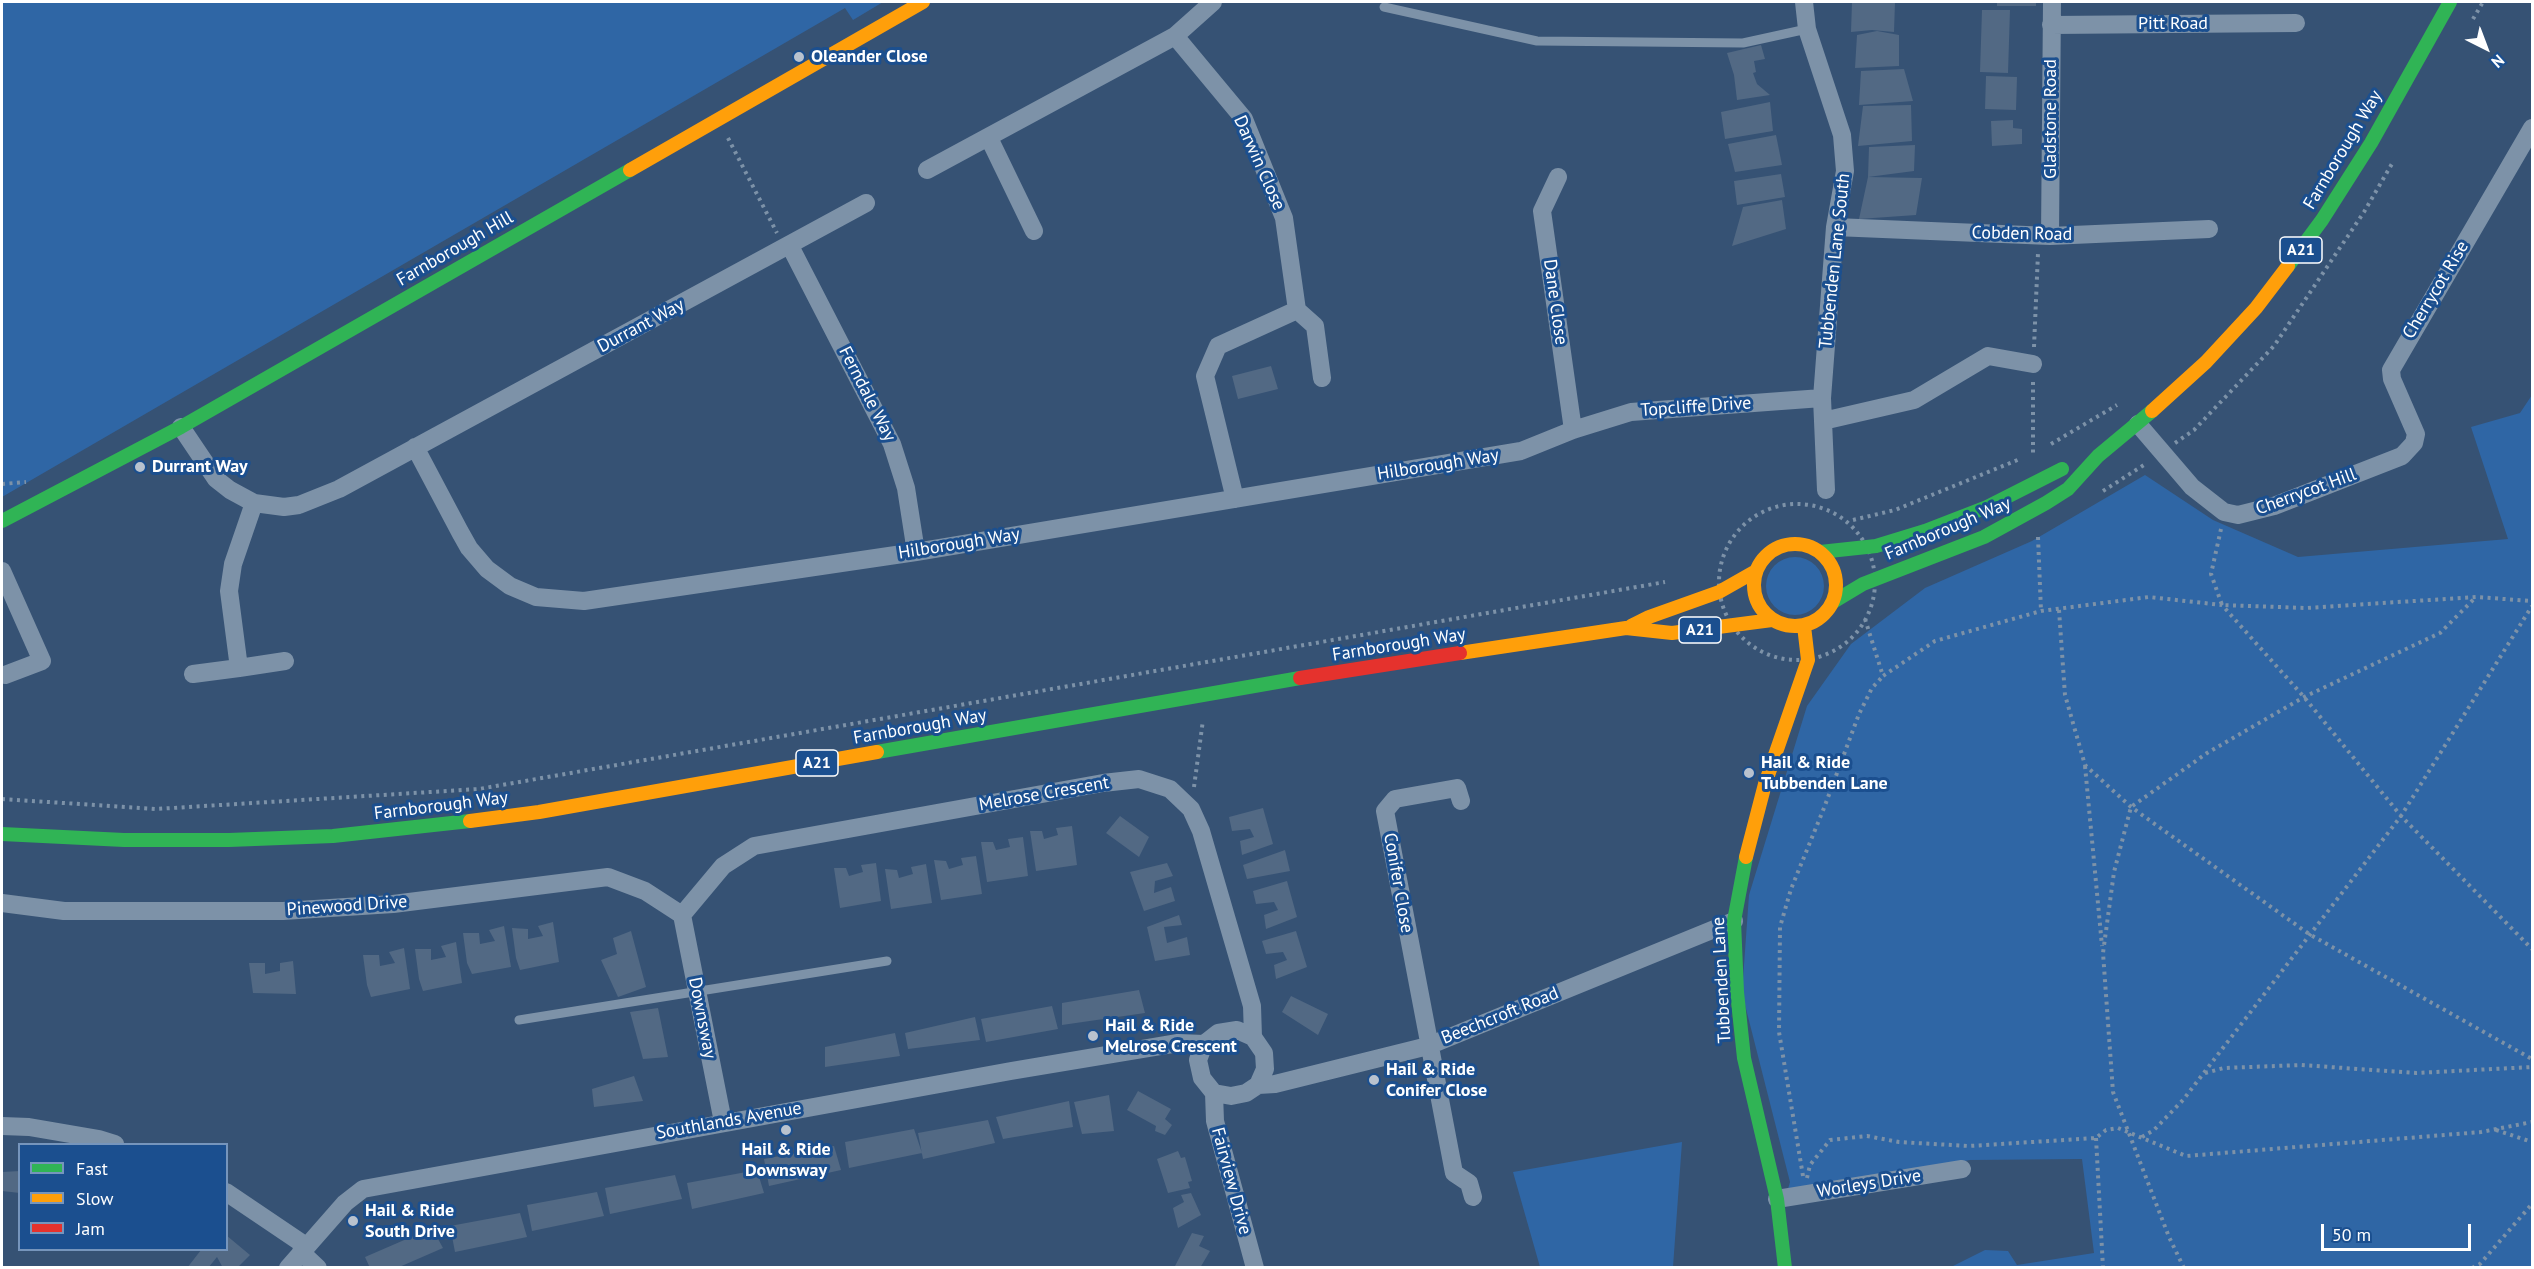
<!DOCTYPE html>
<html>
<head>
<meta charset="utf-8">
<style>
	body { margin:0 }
	#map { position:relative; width:2534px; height:1269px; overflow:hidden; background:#365274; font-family:"PT Sans",sans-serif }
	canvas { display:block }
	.frame { position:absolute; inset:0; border:3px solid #fff; pointer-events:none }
	.legend { position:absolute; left:18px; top:1143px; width:210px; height:108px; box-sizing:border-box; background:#1b4f8f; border:2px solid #7695bc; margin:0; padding:8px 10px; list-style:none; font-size:18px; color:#fff }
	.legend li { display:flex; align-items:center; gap:12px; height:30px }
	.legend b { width:30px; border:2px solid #7695bc }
	.north { position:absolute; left:2456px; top:18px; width:60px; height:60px; -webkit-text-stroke:4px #1b4f8f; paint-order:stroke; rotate:138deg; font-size:16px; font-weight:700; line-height:24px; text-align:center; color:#fff }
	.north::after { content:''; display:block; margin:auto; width:21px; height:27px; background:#fff; clip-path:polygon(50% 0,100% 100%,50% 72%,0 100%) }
	.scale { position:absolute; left:2321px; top:1224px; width:150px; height:27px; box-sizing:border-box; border:3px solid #fff; border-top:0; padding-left:8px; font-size:18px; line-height:21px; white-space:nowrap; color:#fff; -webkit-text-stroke:4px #1b4f8f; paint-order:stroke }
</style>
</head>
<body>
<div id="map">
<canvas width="2534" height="1269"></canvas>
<div class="frame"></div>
<ul class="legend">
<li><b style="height:8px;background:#30b455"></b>Fast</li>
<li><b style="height:8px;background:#ff9f0a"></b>Slow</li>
<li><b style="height:8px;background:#e5322d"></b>Jam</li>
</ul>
<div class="north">N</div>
<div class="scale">50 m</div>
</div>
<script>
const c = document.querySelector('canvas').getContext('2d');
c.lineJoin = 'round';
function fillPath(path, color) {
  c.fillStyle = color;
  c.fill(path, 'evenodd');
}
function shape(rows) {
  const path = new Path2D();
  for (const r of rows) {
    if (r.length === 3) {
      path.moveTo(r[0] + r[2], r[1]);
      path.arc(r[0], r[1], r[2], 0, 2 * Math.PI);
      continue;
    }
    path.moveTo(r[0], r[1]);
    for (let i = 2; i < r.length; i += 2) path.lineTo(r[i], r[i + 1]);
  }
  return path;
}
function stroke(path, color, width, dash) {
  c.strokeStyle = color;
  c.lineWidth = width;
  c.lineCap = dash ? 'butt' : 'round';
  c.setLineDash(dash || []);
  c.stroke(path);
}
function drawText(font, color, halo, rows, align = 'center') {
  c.font = font + ' "PT Sans",sans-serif';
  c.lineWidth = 6;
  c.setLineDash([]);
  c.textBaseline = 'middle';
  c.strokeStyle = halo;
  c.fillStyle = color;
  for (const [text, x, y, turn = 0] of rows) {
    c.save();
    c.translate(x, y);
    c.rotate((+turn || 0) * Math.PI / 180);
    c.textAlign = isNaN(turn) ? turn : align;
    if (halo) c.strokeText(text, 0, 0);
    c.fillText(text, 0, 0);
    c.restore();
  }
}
fillPath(shape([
	[2,2,883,2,853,20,845,8,2,497],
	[2532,395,2532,1267,1951,1267,1985,1250,2008,1251,2017,1265,2094,1253,2082,1159,1970,1160,1788,1189,1790,1182,1742,993,1749,895,1807,706,1851,644,1925,588,2032,541,2145,475,2213,520,2298,557,2508,539,2471,427,2520,413],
	[1795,586,29],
	[1682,1142,1673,1267,1540,1267,1513,1172]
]), '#2f66a5');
fillPath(shape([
	[1852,2,1895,2,1894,32,1872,30,1851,32],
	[1997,2,2036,2,2036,6,1997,6],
	[1982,10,2010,10,2008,73,1980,72],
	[1877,31,1899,35,1899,66,1855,68,1857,35],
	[1761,45,1765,59,1754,61,1756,72,1753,73,1757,84,1770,95,1737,100,1734,75,1727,53],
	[1904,69,1913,101,1859,105,1861,71],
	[1986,76,2017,77,2016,110,1985,109],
	[1770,102,1773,131,1725,139,1721,112],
	[1911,105,1912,141,1858,146,1863,106],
	[2013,120,2013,128,2022,129,2022,144,1992,146,1991,121],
	[1776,135,1782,165,1735,172,1728,144],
	[1915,145,1914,171,1868,177,1922,178,1916,215,1859,219,1868,177,1869,147],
	[1781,174,1785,197,1737,205,1734,181],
	[1782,200,1786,229,1732,246,1743,207],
	[1271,366,1278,389,1238,399,1232,376],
	[1263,808,1273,844,1242,855,1240,841,1254,837,1250,829,1232,831,1229,817],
	[1120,816,1149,837,1139,857,1106,833],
	[1072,826,1077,865,1036,871,1030,831,1042,831,1044,839,1058,835,1056,828],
	[1023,837,1028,876,987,882,981,842,993,842,996,850,1010,847,1008,839],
	[1285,850,1290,871,1247,879,1243,865],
	[976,856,982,894,941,900,934,860,946,861,949,869,963,865,961,858],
	[876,863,881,901,840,908,834,868,846,868,849,876,863,872,861,865],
	[1167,863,1173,876,1155,881,1154,893,1171,887,1175,901,1144,911,1130,872],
	[926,864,932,903,891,909,885,869,897,870,899,878,913,874,911,867],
	[1287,881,1297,917,1266,929,1264,915,1278,910,1274,902,1256,904,1253,891],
	[1179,915,1182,925,1164,927,1167,943,1187,937,1190,955,1155,961,1147,927],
	[553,922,559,962,520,970,516,958,512,928,528,929,528,939,543,936,538,926],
	[504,926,511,967,472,974,467,963,463,933,479,933,480,944,495,941,489,930],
	[631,931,646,987,618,997,601,960,617,954,613,938],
	[1296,931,1307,967,1276,979,1274,965,1287,960,1283,952,1266,954,1262,941],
	[456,942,462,983,423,991,419,979,415,949,431,949,431,960,446,957,441,946],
	[404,948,410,989,371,997,367,985,363,955,379,955,380,966,395,963,389,952],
	[293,961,296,994,253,993,249,963,265,963,265,974,280,971,280,963],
	[1139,990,1145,1013,1062,1025,1062,1003],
	[1291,996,1328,1014,1318,1035,1282,1012],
	[1052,1006,1058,1029,986,1042,981,1019],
	[658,1008,668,1057,643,1059,630,1012],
	[975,1017,980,1040,908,1049,905,1033],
	[895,1033,900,1056,825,1067,825,1047],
	[634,1076,643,1101,594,1107,592,1089],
	[1138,1091,1171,1109,1165,1119,1172,1125,1165,1135,1155,1131,1156,1126,1127,1110],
	[1109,1095,1114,1131,1082,1134,1074,1102],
	[1069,1101,1073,1127,1003,1139,996,1117],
	[988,1120,995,1143,923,1159,918,1133],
	[914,1129,922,1153,849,1168,845,1142],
	[834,1146,841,1170,769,1186,764,1159],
	[1178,1151,1181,1158,1185,1157,1192,1181,1188,1182,1190,1188,1168,1193,1157,1159],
	[757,1170,764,1193,692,1209,687,1183],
	[20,1171,20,1193,2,1191,2,1172],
	[675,1175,682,1199,610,1214,605,1188],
	[597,1192,604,1216,532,1231,527,1205],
	[1191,1193,1201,1215,1178,1228,1173,1208,1184,1202,1181,1195],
	[520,1213,527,1237,455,1252,450,1226],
	[432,1228,443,1248,397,1268,370,1268,365,1257],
	[1192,1233,1204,1236,1199,1246,1210,1251,1200,1268,1174,1268],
	[226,1235,250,1255,237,1268,223,1268,217,1257,208,1268,187,1268,201,1250,226,1250]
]), '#526984');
stroke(shape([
	[2473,19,2483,2],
	[728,138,777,233],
	[2034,347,2038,253],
	[2033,382,2033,455],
	[2175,443,2194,430,2274,346,2364,212,2393,162],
	[2051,444,2117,405],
	[2,484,26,482],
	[2103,491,2147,463],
	[1797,582,78],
	[1853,520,1895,510,2020,459],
	[2221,529,2211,574,2222,605,2306,608,2476,597,2532,601],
	[2038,537,2041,611],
	[2059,610,2065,695,2085,765,2131,807,2309,934,2532,1059],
	[1865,619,1883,676,1935,641,2041,611,2149,597,2222,605,2304,697,2401,816,2532,949],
	[2085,766,2102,946],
	[1194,787,1203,720],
	[2,799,156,809,479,789,1665,582],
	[2205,1073,2224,1068,2301,1065,2416,1073,2532,1067],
	[2496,1130,2532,1142],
	[2142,1137,2154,1130,2183,1100,2401,816,2532,606],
	[2096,1138,2103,1268],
	[1803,1176,1779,1032,1780,927,1791,889,1824,808,1859,714,1872,688,1883,676],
	[1807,1178,1810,1165,1830,1140,1867,1136,1899,1142,1969,1146,2096,1138,2106,1130,2118,1128,2186,1156,2481,1132,2532,1122],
	[2184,1268,2169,1237,2113,1092,2103,953,2114,872,2131,807,2207,753,2304,697,2440,633,2476,597],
	[2472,1268,2480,1264,2532,1204]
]), '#7d92a8', 4, [3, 4.5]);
stroke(shape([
	[1384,7,1537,41,1743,43,1807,29],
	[519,1020,887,961]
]), '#7d92a8', 9);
stroke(shape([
	[1804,2,1807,29,1842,135,1845,171,1835,227,1822,398,1826,490],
	[2051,25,2296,23],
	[1175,36,1244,119,1284,218,1297,310,1218,346,1205,376,1235,499],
	[989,138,1034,231],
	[927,170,1175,36,1213,2],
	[1558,177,1542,211,1573,430],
	[1835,227,2050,236,2209,229],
	[2050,236,2052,2],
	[790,246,892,444,906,488,916,552],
	[1297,310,1315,326,1322,378],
	[1823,421,1914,400,1988,356,2033,364],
	[2138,424,2192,487,2224,512,2238,515,2274,506,2402,456,2414,443,2416,434,2392,379,2391,370,2532,128],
	[181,427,216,479,230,490,254,503,233,564,229,591,239,668,285,661],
	[415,447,460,532,469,548,487,569,510,586,536,597,584,601,916,552,1521,451,1573,430,1631,412,1822,398],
	[254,503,284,507,299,505,339,489,866,203],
	[2,571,42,661,5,675],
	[193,674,239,668],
	[1461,801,1457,788,1395,799,1385,811,1454,1173,1469,1183,1473,1197],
	[2,903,64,911,283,911,393,904,608,877,645,891,682,915],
	[682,915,723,866,754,846,1103,783,1139,779,1170,789,1191,809,1201,831,1252,1006,1253,1037],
	[682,915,723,1122],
	[1237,1030,1253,1037,1264,1053,1265,1069,1258,1085,1246,1093,1231,1096,1214,1093,1202,1078,1198,1060,1204,1044,1218,1033,1237,1030],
	[1258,1085,1275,1084,1428,1046,1734,921],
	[1214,1093,1215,1121,1255,1268],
	[2,1126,29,1127,99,1139,115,1144],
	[226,1192,306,1246],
	[1777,1199,1962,1169],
	[301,1252,318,1268],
	[288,1268,345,1203,363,1189,1011,1071,1178,1043,1204,1044]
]), '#7d92a8', 18);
stroke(shape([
	[2288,266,2322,220,2371,143,2450,2],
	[2,521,181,427,630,170],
	[1820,552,1876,546,1925,531,1987,507,2062,469],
	[1833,602,1863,584,1984,537,2046,503,2068,489,2098,456,2152,411],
	[877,752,1300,678],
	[2,834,124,840,229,840,333,836,470,821],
	[1746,857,1734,921,1737,992,1744,1058,1777,1199,1785,1268]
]), '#30b455', 14);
stroke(shape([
	[630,170,923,2],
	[2152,411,2206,362,2256,308,2288,266],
	[1795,585,41],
	[1631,626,1649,617,1719,592,1756,571],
	[1460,653,1626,628,1672,633,1772,620],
	[470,821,539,812,877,752],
	[1746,857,1765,784,1808,660,1804,626]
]), '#ff9f0a', 14);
stroke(shape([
	[1300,678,1460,653]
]), '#e5322d', 14);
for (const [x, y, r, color] of [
	[799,57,6,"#b9c2ce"],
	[140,467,6,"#b9c2ce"],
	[1749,773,6,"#b9c2ce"],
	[1093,1036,6,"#b9c2ce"],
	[1374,1080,6,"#b9c2ce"],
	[786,1130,6,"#b9c2ce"],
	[353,1221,6,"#b9c2ce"]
]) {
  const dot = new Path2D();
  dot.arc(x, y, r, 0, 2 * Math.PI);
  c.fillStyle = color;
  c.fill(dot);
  stroke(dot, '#1b4f8f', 2);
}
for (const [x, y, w] of [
	[2301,250,42],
	[1700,630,42],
	[817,763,42]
]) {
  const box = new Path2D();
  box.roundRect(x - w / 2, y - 13, w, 26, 4.5);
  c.fillStyle = '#1b4f8f';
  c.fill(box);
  stroke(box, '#fff', 1.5);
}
drawText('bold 16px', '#fff', null, [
	["A21",2301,250],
	["A21",1700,630],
	["A21",817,763]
]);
drawText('18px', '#fff', '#1b4f8f', [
	["Pitt Road",2173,24],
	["Gladstone Road",2051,119,-90],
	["Farnborough Way",2343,150,-59],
	["Darwin Close",1259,163,66],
	["Cobden Road",2022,234,1],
	["Farnborough Hill",455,249,-30],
	["Tubbenden Lane South",1835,261,-84],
	["Cherrycot Rise",2436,290,-59],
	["Dane Close",1555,302,82],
	["Durrant Way",641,326,-28],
	["Ferndale Way",867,394,63],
	["Topcliffe Drive",1696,407,-4],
	["Hilborough Way",1438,465,-9],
	["Cherrycot Hill",2306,492,-20],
	["Farnborough Way",1948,529,-23],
	["Hilborough Way",959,544,-9],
	["Farnborough Way",1399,645,-9],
	["Farnborough Way",920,727,-10],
	["Melrose Crescent",1044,794,-10],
	["Farnborough Way",441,806,-7],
	["Conifer Close",1398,883,80],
	["Pinewood Drive",347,906,-4],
	["Tubbenden Lane",1722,980,-93],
	["Beechcroft Road",1500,1016,-22],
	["Downsway",702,1018,79],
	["Southlands Avenue",729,1121,-10],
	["Fairview Drive",1231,1181,75],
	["Worleys Drive",1869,1184,-9]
]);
drawText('bold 18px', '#fff', '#1b4f8f', [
	["Oleander Close",811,57],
	["Durrant Way",152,467],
	["Hail & Ride",1761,763],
	["Tubbenden Lane",1761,784],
	["Hail & Ride",1105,1026],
	["Melrose Crescent",1105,1047],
	["Hail & Ride",1386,1070],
	["Conifer Close",1386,1091],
	["Hail & Ride",786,1150,"center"],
	["Downsway",786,1171,"center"],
	["Hail & Ride",365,1211],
	["South Drive",365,1232]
], 'left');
</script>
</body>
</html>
